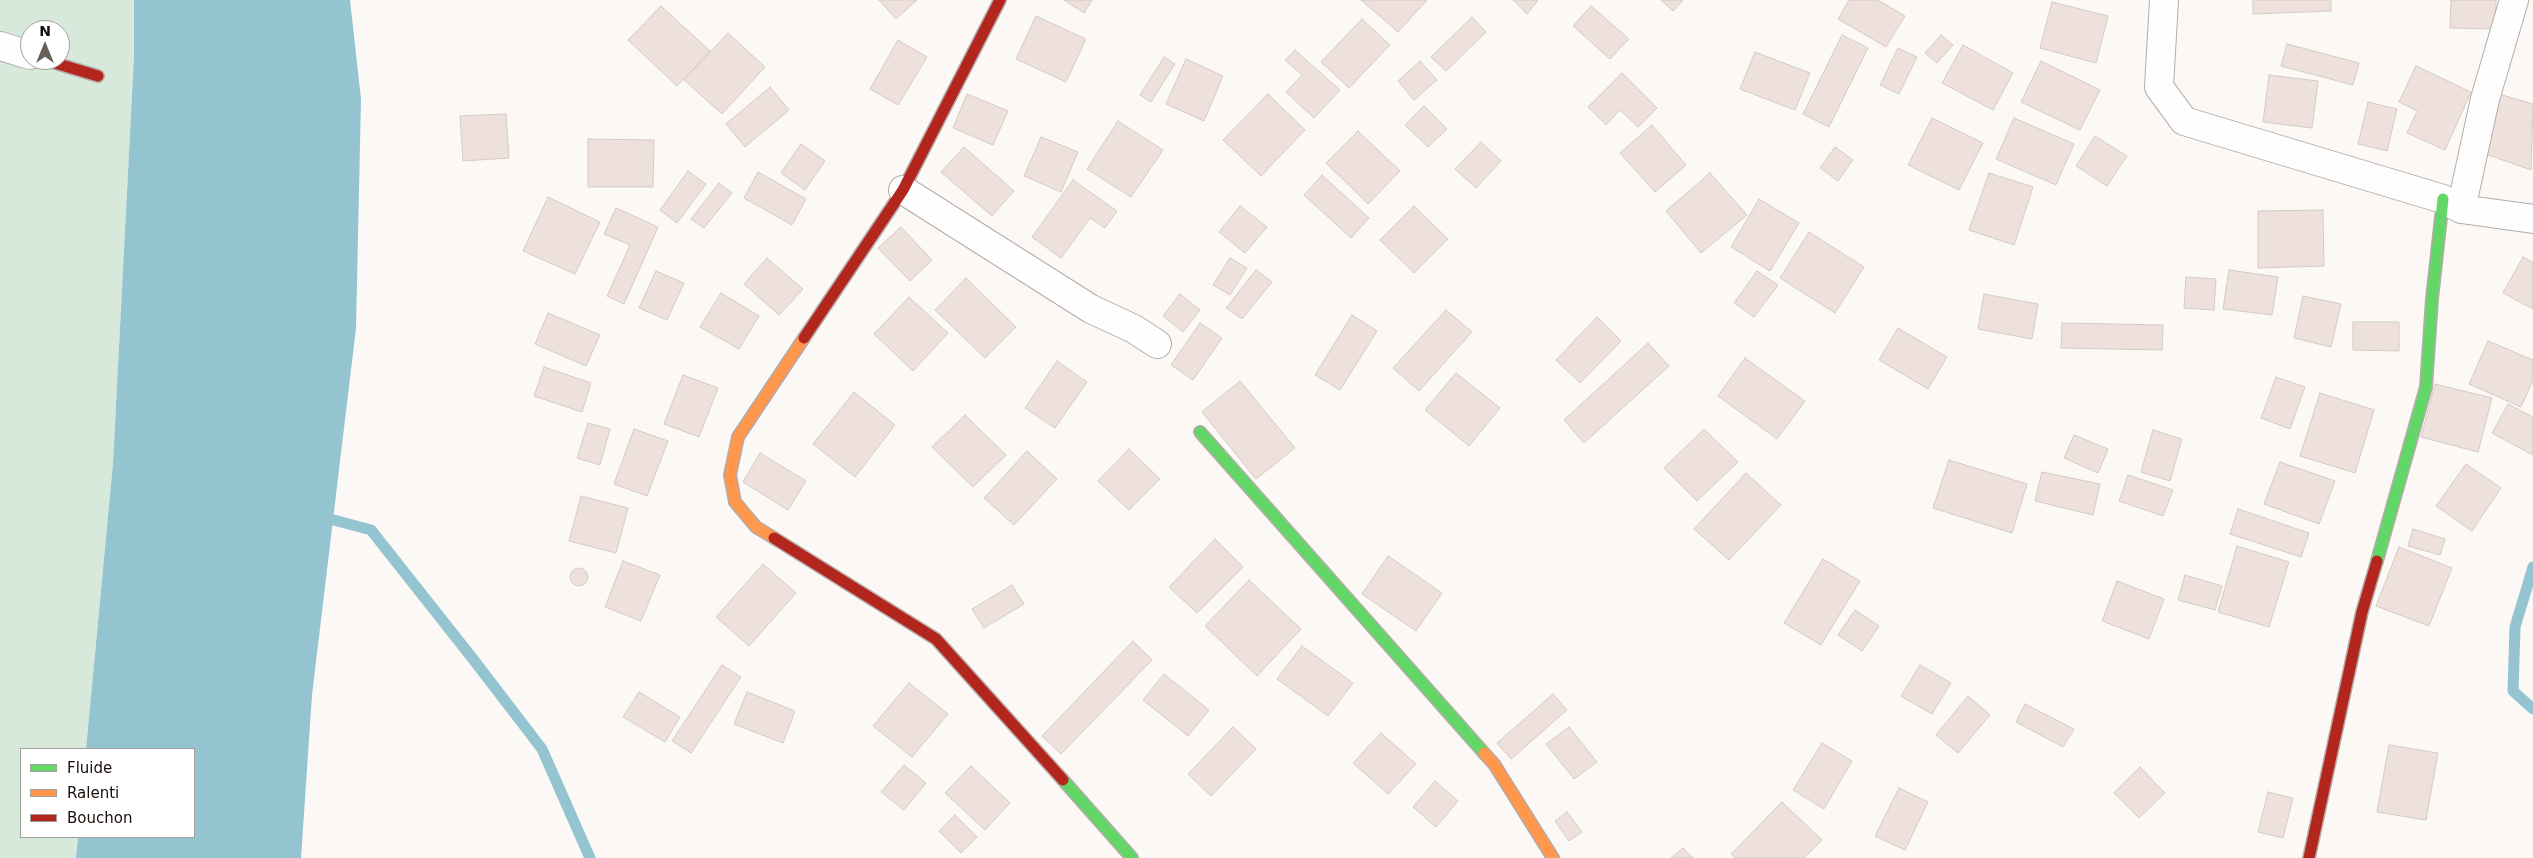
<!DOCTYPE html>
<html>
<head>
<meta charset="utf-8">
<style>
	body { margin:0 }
	#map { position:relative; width:2533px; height:858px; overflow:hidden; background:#fcf8f6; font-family:"DejaVu Sans",sans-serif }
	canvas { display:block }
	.legend { position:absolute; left:20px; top:748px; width:175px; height:90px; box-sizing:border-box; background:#fff; border:1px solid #a39e9c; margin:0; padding:6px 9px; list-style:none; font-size:15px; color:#190d08 }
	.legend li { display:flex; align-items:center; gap:10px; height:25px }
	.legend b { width:25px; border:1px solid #a39e9c }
	.north { position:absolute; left:20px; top:20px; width:50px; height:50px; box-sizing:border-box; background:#fff; border:1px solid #a39e9c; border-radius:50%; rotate:0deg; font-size:14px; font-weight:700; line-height:20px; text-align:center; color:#190d08 }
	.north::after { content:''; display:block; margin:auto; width:18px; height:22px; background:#685f5b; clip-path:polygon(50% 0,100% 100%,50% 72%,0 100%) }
</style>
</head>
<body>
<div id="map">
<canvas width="2533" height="858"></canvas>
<ul class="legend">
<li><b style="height:6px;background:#63d668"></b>Fluide</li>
<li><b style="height:6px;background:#ff974d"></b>Ralenti</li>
<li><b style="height:6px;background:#b3261e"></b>Bouchon</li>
</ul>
<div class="north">N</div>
</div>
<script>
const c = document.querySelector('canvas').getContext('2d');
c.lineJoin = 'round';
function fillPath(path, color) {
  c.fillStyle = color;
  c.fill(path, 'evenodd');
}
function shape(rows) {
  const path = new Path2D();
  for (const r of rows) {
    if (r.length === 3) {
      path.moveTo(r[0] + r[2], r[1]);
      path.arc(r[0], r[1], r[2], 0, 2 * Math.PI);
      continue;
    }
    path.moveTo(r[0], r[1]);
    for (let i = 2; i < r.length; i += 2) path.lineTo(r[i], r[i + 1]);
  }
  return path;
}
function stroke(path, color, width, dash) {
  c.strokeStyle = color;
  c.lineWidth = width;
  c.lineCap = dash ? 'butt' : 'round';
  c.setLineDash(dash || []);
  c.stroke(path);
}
fillPath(shape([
	[0,0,134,0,134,56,113,463,86,749,21,749,21,837,78,837,76,858,0,858],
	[30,30,60,30,60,60,30,60]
]), '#d6e9db');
fillPath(shape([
	[134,0,350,0,361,99,356,328,312,695,301,858,76,858,78,837,194,837,194,749,86,749,113,463,134,56]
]), '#95c4d1');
stroke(shape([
	[319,516,371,530,473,659,542,749,590,858],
	[2533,567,2515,627,2513,691,2533,709]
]), '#95c4d1', 11);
const building = shape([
	[879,0,917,0,896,19,879,0],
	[1064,0,1092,0,1084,13,1064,0],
	[1361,0,1427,0,1398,32,1361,0],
	[1513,0,1538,0,1527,14,1513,0],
	[1661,0,1683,0,1673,11,1661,0],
	[1849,0,1878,0,1905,16,1886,47,1838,19,1849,0],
	[2253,0,2331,0,2331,11,2253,14,2253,0],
	[2451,0,2496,0,2496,29,2450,28,2451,0],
	[2052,2,2108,16,2096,63,2040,48,2052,2],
	[661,6,710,51,677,86,628,40,661,6],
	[1591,6,1629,39,1610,59,1573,26,1591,6],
	[1036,16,1086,39,1066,82,1016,59,1036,16],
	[1472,17,1486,32,1446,71,1431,57,1472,17],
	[1362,19,1390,45,1349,88,1321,62,1362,19],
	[728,33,765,67,722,114,684,80,728,33],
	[1842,35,1868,48,1829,127,1803,114,1842,35],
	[1941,35,1953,45,1937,63,1925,53,1941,35],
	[898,40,927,57,898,105,870,89,898,40],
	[2287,44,2359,63,2353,85,2281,66,2287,44],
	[1963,45,2013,73,1993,110,1942,83,1963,45],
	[1898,48,1917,57,1899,94,1880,85,1898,48],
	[1295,50,1340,90,1314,118,1286,92,1302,75,1285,60,1295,50],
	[1755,52,1810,73,1795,110,1740,89,1755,52],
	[1164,57,1175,64,1151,102,1140,95,1164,57],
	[1186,59,1223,76,1204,121,1166,104,1186,59],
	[1420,61,1437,80,1414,100,1398,81,1420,61],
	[2041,61,2100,90,2080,130,2021,102,2041,61],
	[2416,66,2471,92,2445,150,2407,133,2417,111,2399,102,2416,66],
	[1622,73,1657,108,1638,127,1620,110,1606,125,1588,107,1622,73],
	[2269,75,2318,81,2312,128,2263,122,2269,75],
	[770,87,789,110,745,147,726,124,770,87],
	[967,94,1008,111,993,145,953,128,967,94],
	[1268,94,1305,130,1261,176,1223,140,1268,94],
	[2499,94,2533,104,2531,170,2480,152,2499,94],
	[2368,102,2397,109,2387,151,2358,144,2368,102],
	[1424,106,1447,129,1428,147,1405,125,1424,106],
	[506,114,509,158,463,161,460,116,506,114],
	[1932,118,1983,143,1959,190,1908,165,1932,118],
	[2014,118,2074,144,2056,185,1996,159,2014,118],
	[1118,121,1163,150,1131,197,1087,169,1118,121],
	[1652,125,1686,165,1655,192,1620,153,1652,125],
	[1358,131,1400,171,1368,204,1326,163,1358,131],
	[2095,136,2127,156,2107,186,2076,166,2095,136],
	[1041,137,1078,152,1061,192,1024,176,1041,137],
	[588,139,654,140,653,187,588,187,588,139],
	[1481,142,1501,161,1476,188,1455,169,1481,142],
	[801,144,825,161,805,190,781,173,801,144],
	[964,147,1014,191,992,216,941,172,964,147],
	[1835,147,1853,160,1838,181,1820,168,1835,147],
	[688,171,706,184,677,223,660,210,688,171],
	[758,172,806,199,792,225,744,198,758,172],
	[1710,173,1747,215,1701,253,1666,211,1710,173],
	[1989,173,2033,187,2014,245,1969,230,1989,173],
	[1322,175,1369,218,1351,238,1304,195,1322,175],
	[1073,180,1117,211,1105,228,1090,218,1061,258,1032,237,1073,180],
	[719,183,732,193,704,228,691,219,719,183],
	[548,197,600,222,575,274,523,251,548,197],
	[1759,199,1799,223,1770,271,1731,247,1759,199],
	[1240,206,1267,227,1245,253,1219,232,1240,206],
	[1414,206,1448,239,1414,273,1380,240,1414,206],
	[616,208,658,227,624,304,607,296,630,245,604,234,616,208],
	[2323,210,2324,266,2258,268,2258,211,2323,210],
	[901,227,932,260,910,281,878,248,901,227],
	[1809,232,1864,267,1835,313,1780,278,1809,232],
	[2523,257,2533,262,2533,309,2503,293,2523,257],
	[767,258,803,289,779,315,744,284,767,258],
	[1230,258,1247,268,1230,295,1213,285,1230,258],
	[1256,270,1272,282,1242,319,1226,308,1256,270],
	[2229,270,2278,277,2272,315,2223,309,2229,270],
	[656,271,684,283,667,320,639,308,656,271],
	[1757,271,1778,285,1754,317,1734,303,1757,271],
	[2186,277,2216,279,2214,310,2184,308,2186,277],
	[966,278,1016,327,985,358,935,310,966,278],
	[721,293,759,316,739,349,700,327,721,293],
	[1180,294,1200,310,1183,332,1163,316,1180,294],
	[1984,294,2038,304,2032,339,1978,329,1984,294],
	[2303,296,2341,304,2331,347,2294,338,2303,296],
	[909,297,948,333,913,371,874,334,909,297],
	[1446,310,1472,332,1419,391,1393,368,1446,310],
	[548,313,600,335,586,366,535,344,548,313],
	[1352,315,1377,331,1340,390,1315,375,1352,315],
	[1597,317,1621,341,1580,383,1556,360,1597,317],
	[2353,322,2399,322,2399,351,2353,350,2353,322],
	[1200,323,1222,338,1193,380,1171,365,1200,323],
	[2062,323,2163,325,2162,350,2061,348,2062,323],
	[1898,328,1947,357,1928,389,1879,360,1898,328],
	[2488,341,2533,360,2533,380,2521,407,2469,384,2488,341],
	[1648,343,1669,366,1584,443,1564,420,1648,343],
	[1745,358,1805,401,1777,439,1718,396,1745,358],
	[1057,361,1087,382,1055,428,1025,408,1057,361],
	[544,367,591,383,582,412,534,396,544,367],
	[1456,373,1500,408,1469,446,1425,410,1456,373],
	[683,375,718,388,699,437,664,424,683,375],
	[2276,377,2305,387,2290,429,2261,418,2276,377],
	[1240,381,1295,448,1256,479,1202,412,1240,381],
	[2435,384,2492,398,2478,452,2421,437,2435,384],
	[854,392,895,425,855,477,813,444,854,392],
	[2320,393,2374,410,2355,473,2300,456,2320,393],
	[2508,404,2533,417,2533,455,2492,433,2508,404],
	[965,415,1006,455,973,487,932,447,965,415],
	[588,423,610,429,600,465,577,458,588,423],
	[634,429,668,441,647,496,614,484,634,429],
	[1704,429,1738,462,1697,501,1664,468,1704,429],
	[2153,430,2182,439,2170,481,2141,472,2153,430],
	[2074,435,2108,449,2098,473,2064,458,2074,435],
	[1129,449,1160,479,1129,510,1098,481,1129,449],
	[1027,451,1057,479,1014,525,984,498,1027,451],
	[760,453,806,481,788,510,743,482,760,453],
	[1949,460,2027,484,2012,533,1933,508,1949,460],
	[2280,462,2335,481,2319,524,2264,504,2280,462],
	[2466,464,2501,488,2472,531,2436,506,2466,464],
	[2042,472,2100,484,2093,515,2035,501,2042,472],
	[1746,473,1781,505,1729,560,1694,529,1746,473],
	[2128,475,2173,490,2163,516,2119,501,2128,475],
	[581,496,628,508,616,553,569,541,581,496],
	[2238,509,2309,533,2301,557,2230,534,2238,509],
	[2413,529,2445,539,2440,555,2408,546,2413,529],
	[1215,539,1243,567,1197,613,1169,587,1215,539],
	[2237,546,2289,562,2269,627,2218,612,2237,546],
	[2399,547,2452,568,2429,626,2376,606,2399,547],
	[1388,556,1442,593,1416,631,1362,594,1388,556],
	[1823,559,1860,581,1821,645,1784,623,1823,559],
	[623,561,660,575,641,621,605,607,623,561],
	[763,564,796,593,749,646,716,617,763,564],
	[579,577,9],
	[2185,575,2222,586,2215,610,2178,600,2185,575],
	[1249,580,1301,629,1257,676,1205,626,1249,580],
	[2117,581,2164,599,2149,639,2102,621,2117,581],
	[1012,585,1024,604,984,628,972,609,1012,585],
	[1855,610,1879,626,1862,651,1838,635,1855,610],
	[1133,641,1152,660,1061,754,1042,736,1133,641],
	[1302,646,1353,683,1328,716,1277,679,1302,646],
	[722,665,741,677,691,753,672,741,722,665],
	[1920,665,1951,683,1932,714,1901,696,1920,665],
	[1164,674,1209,710,1188,736,1143,700,1164,674],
	[909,683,948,714,912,757,873,726,909,683],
	[639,692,680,717,665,742,623,717,639,692],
	[747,692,795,711,783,743,734,724,747,692],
	[1553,694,1567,710,1511,759,1497,743,1553,694],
	[1968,696,1990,715,1958,753,1936,735,1968,696],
	[2025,704,2074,729,2063,747,2016,722,2025,704],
	[1233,727,1256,749,1211,796,1188,774,1233,727],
	[1569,727,1597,762,1574,779,1546,744,1569,727],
	[1381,733,1416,764,1388,794,1353,763,1381,733],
	[1822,743,1852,761,1824,809,1793,790,1822,743],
	[2389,745,2438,753,2426,820,2377,812,2389,745],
	[904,765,926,783,904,810,881,792,904,765],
	[971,766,1010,803,985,830,945,793,971,766],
	[2140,767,2165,793,2139,818,2114,793,2140,767],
	[1435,781,1458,801,1436,827,1413,807,1435,781],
	[1899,788,1928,802,1905,850,1875,836,1899,788],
	[2268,792,2293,798,2283,838,2258,832,2268,792],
	[1782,802,1822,840,1804,858,1735,858,1731,854,1782,802],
	[1567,812,1582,832,1569,841,1555,821,1567,812],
	[955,815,977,837,961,853,939,831,955,815],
	[1683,848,1693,858,1671,858,1683,848]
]);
fillPath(building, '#eee1db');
stroke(building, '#d3cac6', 1);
const street = shape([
	[2164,0,2159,87,2184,121,2443,199,2461,209,2533,219],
	[0,46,30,55],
	[903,190,1091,309,1134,329,1157,344],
	[2461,209,2485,99,2514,0]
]);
const fast = shape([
	[1200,432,1484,753],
	[2377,561,2426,387,2432,299,2443,199],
	[1063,780,1132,858]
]);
const slow = shape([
	[774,538,756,527,735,502,730,475,738,437,804,338],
	[1484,753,1494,764,1553,858]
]);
const jam = shape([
	[45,60,98,76],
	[804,338,903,190,1000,0],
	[774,538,936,639,1063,780],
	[2309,858,2362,612,2377,561]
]);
stroke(street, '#b4aca8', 30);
stroke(fast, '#b4aca8', 14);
stroke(slow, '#b4aca8', 14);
stroke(jam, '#b4aca8', 14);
stroke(street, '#fffefe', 28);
stroke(fast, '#63d668', 11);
stroke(slow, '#ff974d', 11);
stroke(jam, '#b3261e', 11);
</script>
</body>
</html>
